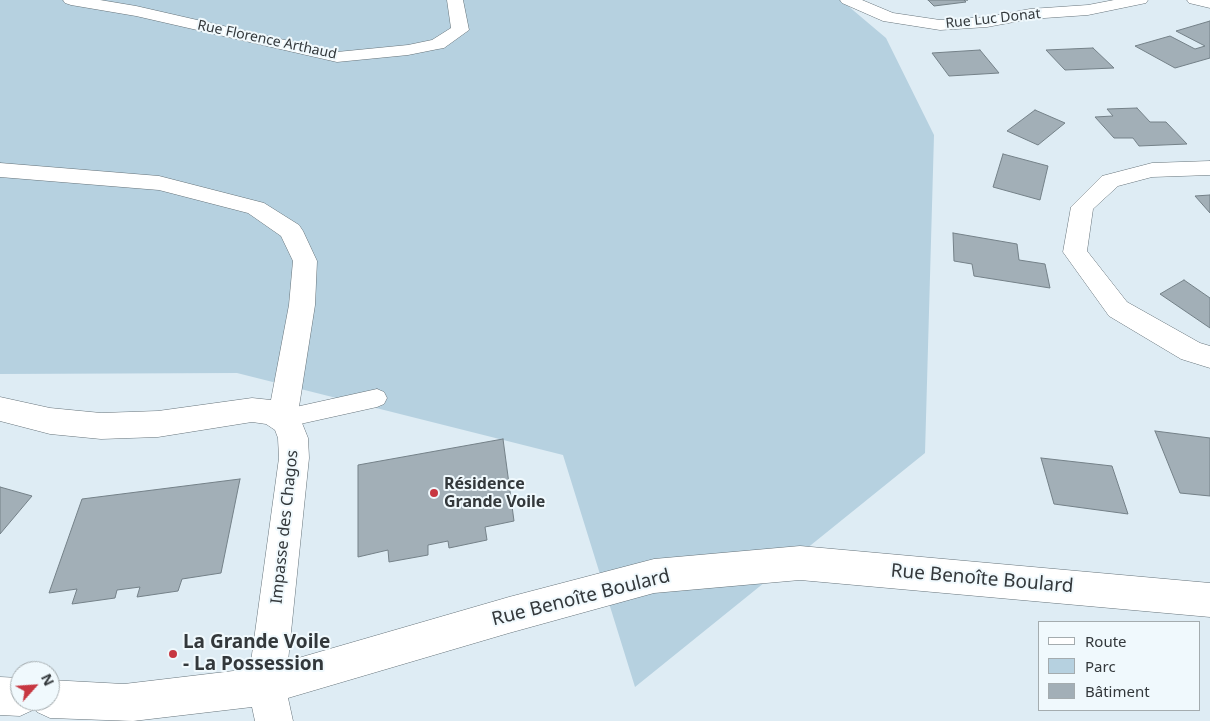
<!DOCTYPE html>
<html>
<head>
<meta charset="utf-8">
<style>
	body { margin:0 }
	#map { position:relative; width:1210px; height:721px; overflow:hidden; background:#deecf4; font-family:"Noto Sans",sans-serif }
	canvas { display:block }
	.legend { position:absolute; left:1038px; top:621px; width:162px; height:90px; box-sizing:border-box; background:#f0f9fd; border:1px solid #a4acaf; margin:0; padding:6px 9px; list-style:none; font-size:15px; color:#33383b }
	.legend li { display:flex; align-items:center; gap:10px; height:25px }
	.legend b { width:25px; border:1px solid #a4acaf }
	.north { position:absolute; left:10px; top:661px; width:50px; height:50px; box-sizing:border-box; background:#f0f9fd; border:1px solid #a4acaf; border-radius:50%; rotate:64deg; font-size:14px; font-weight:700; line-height:20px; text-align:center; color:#33383b }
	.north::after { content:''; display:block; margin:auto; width:18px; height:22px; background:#c73741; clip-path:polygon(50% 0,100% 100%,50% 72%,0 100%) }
</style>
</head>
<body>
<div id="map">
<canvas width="1210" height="721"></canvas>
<ul class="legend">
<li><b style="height:6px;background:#fff"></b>Route</li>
<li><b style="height:14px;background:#b6d1e0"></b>Parc</li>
<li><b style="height:14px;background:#a2afb7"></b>Bâtiment</li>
</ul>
<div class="north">N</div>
</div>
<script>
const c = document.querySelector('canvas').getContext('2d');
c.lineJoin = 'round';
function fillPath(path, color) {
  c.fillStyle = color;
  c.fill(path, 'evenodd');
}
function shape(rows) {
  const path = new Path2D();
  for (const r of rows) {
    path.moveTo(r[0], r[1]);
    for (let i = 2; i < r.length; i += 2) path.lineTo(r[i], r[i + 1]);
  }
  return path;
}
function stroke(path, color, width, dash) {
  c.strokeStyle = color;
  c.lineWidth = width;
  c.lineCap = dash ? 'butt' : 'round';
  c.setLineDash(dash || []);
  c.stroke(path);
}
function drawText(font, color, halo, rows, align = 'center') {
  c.font = font + ' "Noto Sans",sans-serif';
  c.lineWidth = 4;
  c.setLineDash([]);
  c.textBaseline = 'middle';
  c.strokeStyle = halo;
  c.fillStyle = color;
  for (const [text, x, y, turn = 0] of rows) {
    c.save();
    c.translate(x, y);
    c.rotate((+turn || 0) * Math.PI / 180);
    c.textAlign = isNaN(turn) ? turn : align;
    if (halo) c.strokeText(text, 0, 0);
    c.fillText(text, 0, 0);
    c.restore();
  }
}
fillPath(shape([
	[0,0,841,0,886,38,934,135,925,453,635,687,563,455,237,373,0,374]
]), '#b6d1e0');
const building = shape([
	[928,0,968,0,964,0,966,2,934,6,928,0],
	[1210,21,1210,58,1175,68,1135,46,1170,36,1195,49,1205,46,1176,31,1210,21],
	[1093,48,1114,68,1065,70,1046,50,1093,48],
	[980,50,999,73,949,76,932,53,980,50],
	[1137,108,1150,122,1166,122,1187,144,1139,146,1133,138,1114,138,1095,117,1113,116,1107,109,1137,108],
	[1035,110,1065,123,1038,145,1007,131,1035,110],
	[1003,154,1048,166,1040,200,993,187,1003,154],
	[1210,195,1210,213,1195,196,1210,195],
	[953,233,1017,244,1019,260,1045,264,1050,288,974,276,972,264,954,261,953,233],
	[1184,280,1210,298,1210,328,1160,294,1184,280],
	[1155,431,1210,438,1210,496,1180,493,1155,431],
	[503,439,514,521,485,527,487,540,449,548,448,541,428,545,428,555,389,562,388,550,358,557,358,465,503,439],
	[1041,458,1112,466,1128,514,1054,504,1041,458],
	[240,479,221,573,182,579,178,591,137,597,140,587,117,590,115,598,72,604,77,589,49,593,82,499,240,479],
	[0,487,32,496,0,534,0,487]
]);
fillPath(building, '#a2afb7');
stroke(building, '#748188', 1);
const lane = shape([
	[377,389,384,392,387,398,384,404,377,407,282,428,274,425,271,419,274,413,282,410,377,389]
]);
const street = shape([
	[63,0,100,0,136,6,337,52,408,45,432,40,451,28,447,0,463,0,469,30,444,48,438,49,408,55,337,62,136,16,71,5,65,3,63,0],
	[840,0,862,0,893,13,940,20,987,17,1030,9,1088,5,1114,0,1148,0,1146,3,1088,15,1030,19,987,27,940,30,883,21,842,3,840,0],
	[1187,0,1210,0,1210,8,1189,3,1187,0],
	[1210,161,1210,175,1152,177,1118,186,1093,209,1087,251,1127,302,1200,343,1210,346,1210,368,1181,359,1109,316,1063,252,1071,207,1102,176,1152,163,1210,161],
	[0,163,159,176,264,203,299,225,303,231,317,261,315,305,298,413,308,438,309,458,288,661,509,597,654,559,800,546,1210,583,1210,617,800,580,654,593,509,633,288,698,293,721,255,721,252,707,133,721,50,718,37,712,35,708,33,710,20,716,0,715,0,677,20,678,20,701,50,701,50,680,124,684,250,669,279,458,278,438,275,430,266,424,252,422,158,437,101,439,50,434,0,421,0,397,50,408,101,413,158,411,252,398,271,400,289,305,293,261,281,236,248,213,159,190,0,177,0,163]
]);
stroke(lane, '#67747b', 1);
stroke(street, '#67747b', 1);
fillPath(lane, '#fff');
fillPath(street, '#fff');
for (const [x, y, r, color] of [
	[434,493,5,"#c73741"],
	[173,654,5,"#c73741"]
]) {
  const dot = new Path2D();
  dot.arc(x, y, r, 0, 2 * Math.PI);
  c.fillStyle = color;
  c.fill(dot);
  stroke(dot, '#f0f9fd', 2);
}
drawText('14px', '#33383b', '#f0f9fd', [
	["Rue Luc Donat",993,19,-6],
	["Rue Florence Arthaud",267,40,12]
]);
drawText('bold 16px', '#33383b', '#f0f9fd', [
	["Résidence",444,484],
	["Grande Voile",444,502]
], 'left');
drawText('16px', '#33383b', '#f0f9fd', [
	["Impasse des Chagos",285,527,-84]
]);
drawText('19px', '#33383b', '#f0f9fd', [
	["Rue Benoîte Boulard",982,579,5],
	["Rue Benoîte Boulard",581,598,-14]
]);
drawText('bold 19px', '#33383b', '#f0f9fd', [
	["La Grande Voile",183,643],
	["- La Possession",183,665]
], 'left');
</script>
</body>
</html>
